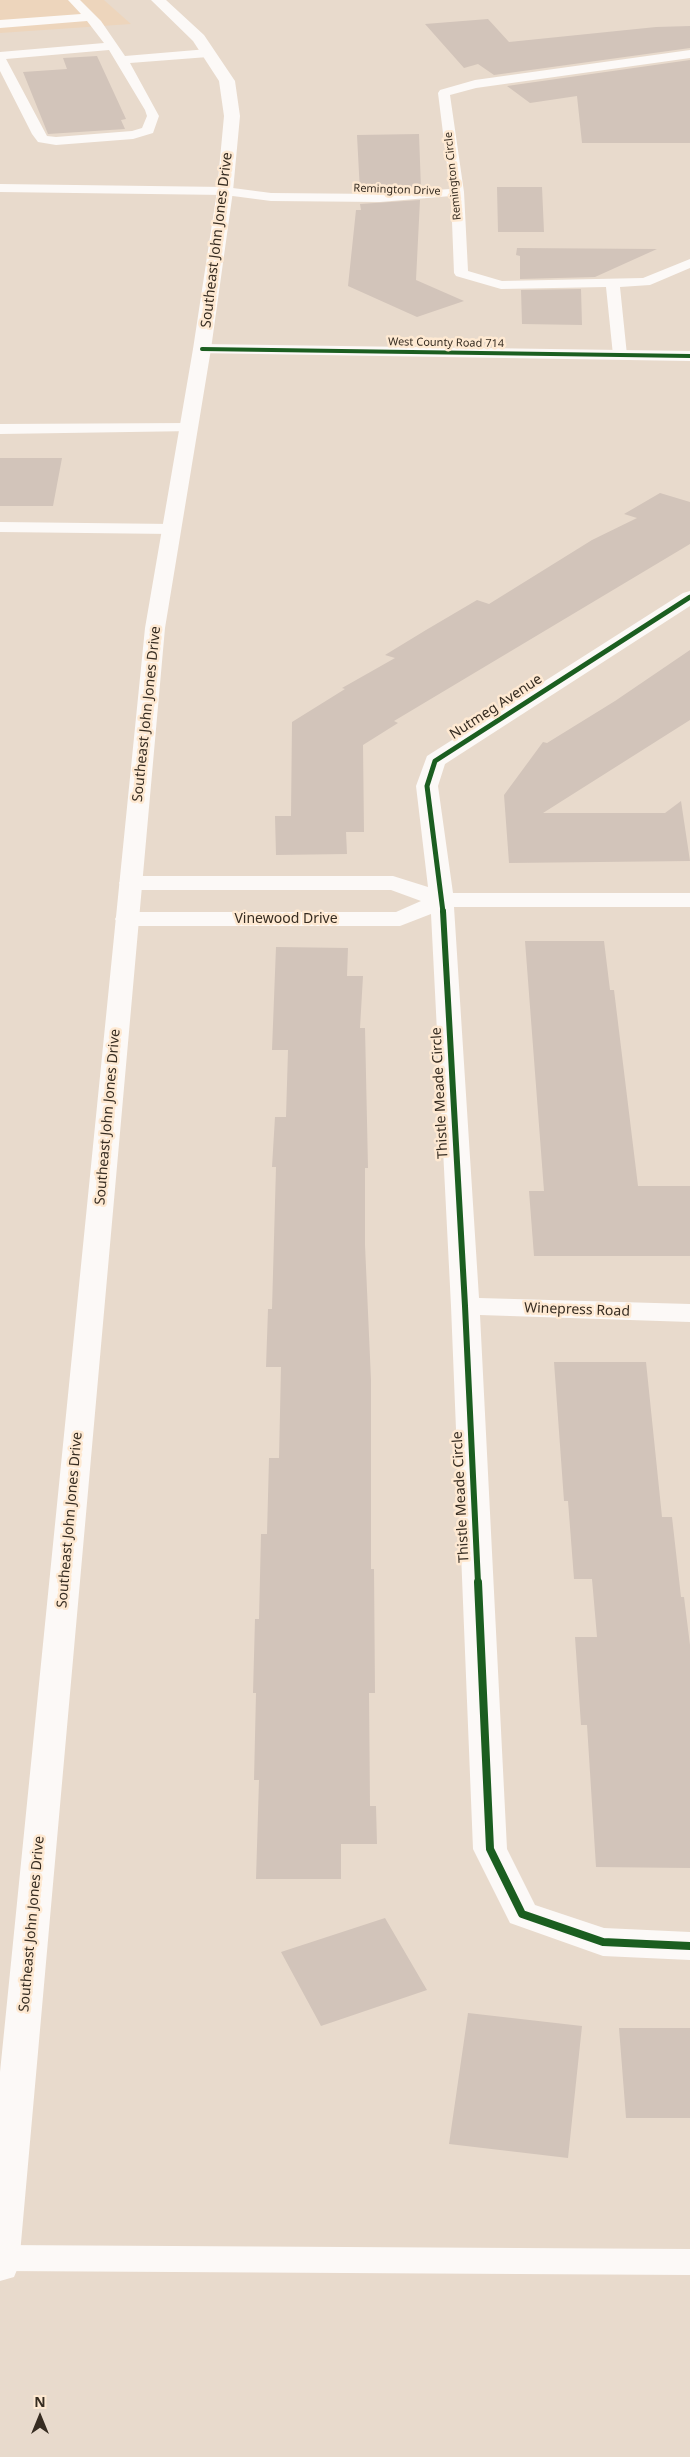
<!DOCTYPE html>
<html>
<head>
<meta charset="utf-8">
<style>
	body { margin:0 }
	#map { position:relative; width:690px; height:2457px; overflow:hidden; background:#e8dacc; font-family:"Noto Sans",sans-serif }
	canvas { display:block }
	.north { position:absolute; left:15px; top:2392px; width:50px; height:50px; -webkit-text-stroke:4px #fee9d2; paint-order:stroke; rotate:0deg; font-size:14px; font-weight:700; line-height:20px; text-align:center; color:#362c21 }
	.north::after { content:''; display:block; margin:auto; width:18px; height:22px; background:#362c21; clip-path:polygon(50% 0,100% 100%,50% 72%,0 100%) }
</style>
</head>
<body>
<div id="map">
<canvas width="690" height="2457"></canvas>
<div class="north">N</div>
</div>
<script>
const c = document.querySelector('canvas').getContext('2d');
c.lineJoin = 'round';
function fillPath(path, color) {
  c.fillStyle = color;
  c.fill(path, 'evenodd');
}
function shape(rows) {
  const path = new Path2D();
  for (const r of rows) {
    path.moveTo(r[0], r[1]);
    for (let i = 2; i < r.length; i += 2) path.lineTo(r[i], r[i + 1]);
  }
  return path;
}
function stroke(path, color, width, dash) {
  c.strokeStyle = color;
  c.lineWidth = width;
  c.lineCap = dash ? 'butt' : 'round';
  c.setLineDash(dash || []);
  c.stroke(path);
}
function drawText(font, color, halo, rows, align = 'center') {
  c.font = font + ' "Noto Sans",sans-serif';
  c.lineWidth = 5;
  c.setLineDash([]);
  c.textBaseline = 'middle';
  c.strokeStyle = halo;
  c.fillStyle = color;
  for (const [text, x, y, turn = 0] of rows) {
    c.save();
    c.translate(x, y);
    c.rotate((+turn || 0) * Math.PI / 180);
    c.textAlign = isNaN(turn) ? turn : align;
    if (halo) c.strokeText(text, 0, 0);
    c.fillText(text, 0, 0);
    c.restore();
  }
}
fillPath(shape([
	[0,0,104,0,131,24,0,33]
]), '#edd5bc');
fillPath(shape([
	[488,19,509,42,656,27,690,26,690,48,494,75,478,64,464,68,425,24],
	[97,56,126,119,121,120,125,129,48,134,23,72,67,69,63,58],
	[690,60,690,143,582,143,577,96,530,103,507,86],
	[419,134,421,189,360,192,357,135],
	[497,187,542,187,544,232,498,232],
	[420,200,416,280,464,301,417,317,348,286,356,210,361,210,360,204],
	[517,248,657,249,595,277,520,279,520,256,516,255],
	[581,289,582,325,522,324,521,290],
	[0,458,62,458,53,506,0,506],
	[660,493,690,502,690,544,394,721,398,723,363,745,364,832,346,832,347,854,276,855,275,816,291,816,292,722,345,689,342,688,395,658,385,655,426,630,477,600,489,604,592,540,637,518,624,514],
	[690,650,690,720,543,813,665,813,681,801,690,861,509,863,504,795,543,742,547,743,615,701],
	[525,941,604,941,610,990,614,990,638,1186,690,1186,690,1256,534,1256,529,1191,544,1191],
	[276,947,348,948,347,976,363,976,360,1028,365,1028,368,1168,365,1168,365,1245,371,1380,371,1569,374,1569,375,1693,369,1693,370,1806,376,1806,377,1844,341,1844,341,1879,256,1879,259,1780,254,1780,256,1693,253,1693,255,1619,259,1619,261,1534,267,1534,269,1458,279,1458,281,1367,266,1367,268,1309,272,1309,276,1167,272,1167,275,1117,286,1117,288,1050,272,1050],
	[554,1362,646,1362,662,1517,672,1517,681,1597,684,1597,690,1645,690,1868,596,1867,587,1725,581,1725,575,1637,597,1637,592,1579,574,1579,568,1501,564,1501],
	[385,1918,427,1990,321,2026,281,1952],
	[468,2013,582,2026,568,2158,449,2144],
	[619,2028,690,2028,690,2118,626,2118]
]), '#d2c4ba');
fillPath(shape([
	[68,0,80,0,101,21,125,56,208,49,214,53,208,57,130,63,159,116,153,133,133,139,56,145,38,142,32,134,0,71,0,52,104,43,87,21,0,28,0,20,81,14,68,0],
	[109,50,145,110,147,116,142,128,132,131,56,137,47,136,6,59,109,50],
	[690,50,690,58,476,88,450,95,464,192,468,271,502,281,643,278,690,259,690,268,650,285,620,287,627,355,620,359,613,355,606,287,501,289,456,276,454,273,451,196,380,202,271,201,225,195,0,192,0,184,225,187,271,193,380,194,450,189,438,93,440,90,475,80,690,50],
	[189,423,194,425,197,428,194,431,0,434,0,424,189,423],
	[0,522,172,524,178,526,180,529,178,532,172,534,0,532,0,522],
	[0,2245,690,2249,690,2275,1,2271,0,2245]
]), '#fcf9f7');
fillPath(shape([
	[690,591,690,606,445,764,438,786,453,893,690,893,690,907,454,907,479,1298,690,1304,690,1322,480,1315,507,1849,535,1905,604,1928,690,1932,690,1960,603,1956,510,1923,473,1849,451,1306,431,914,400,926,127,926,118,924,115,919,118,914,127,912,396,912,421,901,391,890,131,890,123,888,119,883,123,878,131,876,393,876,428,887,416,786,427,756,683,593,690,591]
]), '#fcf9f7');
fillPath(shape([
	[202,344,690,351,690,361,196,353,193,349,196,345,202,344]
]), '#fcf9f7');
fillPath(shape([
	[151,0,166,0,204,35,235,81,240,116,233,191,211,349,165,628,19,2265,14,2277,0,2281,0,2072,145,628,193,349,217,191,224,116,219,81,193,41,151,0]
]), '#fcf9f7');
stroke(shape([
	[202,349,690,356]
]), '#1b5e20', 4);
stroke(shape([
	[443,912,427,786,435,761,690,597]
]), '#1b5e20', 5);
stroke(shape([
	[443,911,465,1306,478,1583]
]), '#1b5e20', 6);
stroke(shape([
	[478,1582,490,1849,522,1914,603,1942,690,1946]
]), '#1b5e20', 8);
drawText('11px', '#362c21', '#fee9d2', [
	["Remington Circle",453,176,-96],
	["Remington Drive",397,190,2],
	["West County Road 714",446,343,1]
]);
drawText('14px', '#362c21', '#fee9d2', [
	["Southeast John Jones Drive",217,240,-83],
	["Nutmeg Avenue",496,707,-33],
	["Southeast John Jones Drive",147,714,-84],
	["Vinewood Drive",286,919],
	["Thistle Meade Circle",440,1093,-93],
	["Southeast John Jones Drive",108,1117,-85],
	["Winepress Road",577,1310,2],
	["Thistle Meade Circle",461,1497,-93],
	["Southeast John Jones Drive",70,1520,-85],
	["Southeast John Jones Drive",32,1924,-85]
]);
</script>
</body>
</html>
